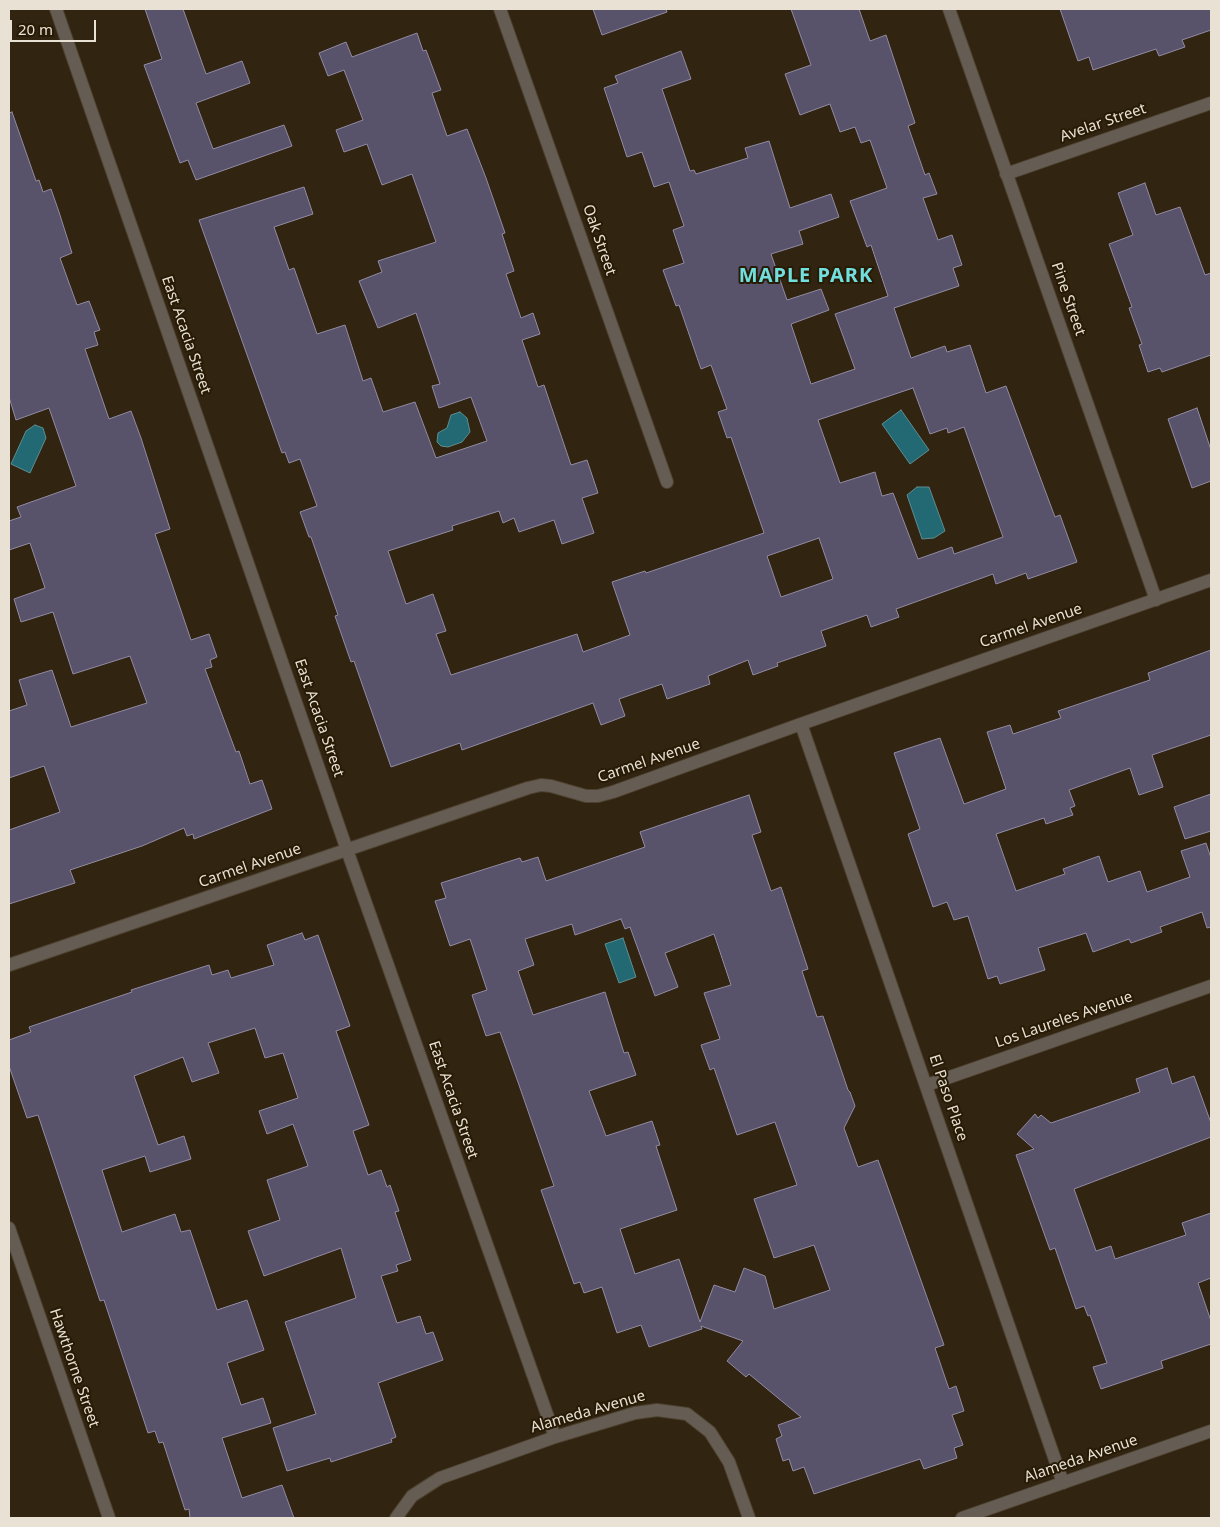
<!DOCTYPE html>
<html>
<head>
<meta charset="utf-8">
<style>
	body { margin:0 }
	#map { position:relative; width:1220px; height:1527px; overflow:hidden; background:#312410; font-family:"Noto Sans",sans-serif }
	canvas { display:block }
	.frame { position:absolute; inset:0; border:10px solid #e9e1d4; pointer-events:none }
	.scale { position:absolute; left:10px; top:20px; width:86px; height:22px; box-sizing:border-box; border:2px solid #e9e1d4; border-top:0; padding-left:6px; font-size:15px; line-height:18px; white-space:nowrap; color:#e9e1d4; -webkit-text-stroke:4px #271b06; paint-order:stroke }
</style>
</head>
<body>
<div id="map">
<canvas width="1220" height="1527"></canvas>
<div class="frame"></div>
<div class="scale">20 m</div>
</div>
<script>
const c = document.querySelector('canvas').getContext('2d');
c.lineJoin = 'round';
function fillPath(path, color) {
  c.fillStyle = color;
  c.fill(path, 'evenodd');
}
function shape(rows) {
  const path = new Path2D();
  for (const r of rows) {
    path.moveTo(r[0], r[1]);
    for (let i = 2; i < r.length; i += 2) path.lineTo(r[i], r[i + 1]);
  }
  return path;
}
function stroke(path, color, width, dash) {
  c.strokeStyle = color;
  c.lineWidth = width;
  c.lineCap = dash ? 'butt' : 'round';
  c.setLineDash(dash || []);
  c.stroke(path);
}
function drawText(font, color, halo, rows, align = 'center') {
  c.font = font + ' "Noto Sans",sans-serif';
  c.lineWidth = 4;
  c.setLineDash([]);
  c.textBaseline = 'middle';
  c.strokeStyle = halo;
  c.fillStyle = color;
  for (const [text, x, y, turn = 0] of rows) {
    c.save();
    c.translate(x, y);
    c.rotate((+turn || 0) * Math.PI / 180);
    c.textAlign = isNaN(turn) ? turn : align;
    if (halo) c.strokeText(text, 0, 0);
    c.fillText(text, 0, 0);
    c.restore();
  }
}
const water = shape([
	[901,410,929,450,910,464,882,424,901,410],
	[460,412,467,418,470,432,462,442,448,447,441,446,437,442,438,433,447,428,451,415,460,412],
	[35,425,43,428,46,438,30,473,11,464,26,431,35,425],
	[917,487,929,487,945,531,934,538,922,539,907,495,917,487],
	[623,938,636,977,619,983,605,944,623,938]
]);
fillPath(water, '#236973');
stroke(water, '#5e8d90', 1);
const building = shape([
	[145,9,183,9,206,74,242,61,250,83,196,103,213,149,284,125,292,146,196,180,188,160,180,163,144,65,162,59,145,9],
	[593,9,666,9,667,12,602,35,593,9],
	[791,9,859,9,870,41,886,35,915,123,908,126,925,175,929,173,937,194,923,198,938,240,952,235,962,265,953,268,959,286,894,308,911,358,945,346,947,352,970,345,986,393,1006,386,1055,517,1060,515,1077,562,1028,579,1026,573,996,584,993,574,896,609,899,617,871,627,867,615,821,631,826,646,777,663,778,666,753,675,748,660,708,676,710,684,667,699,662,684,619,699,625,716,601,725,593,703,462,750,460,743,391,767,354,661,351,662,335,616,338,615,311,537,309,537,300,512,317,506,300,459,289,463,285,452,282,453,199,220,304,187,313,214,274,227,289,270,294,268,317,334,345,325,363,381,371,378,383,412,415,402,436,458,487,441,471,397,439,408,432,386,440,384,416,313,378,328,359,281,382,272,378,261,436,242,412,174,382,185,367,144,344,152,336,130,363,120,344,70,328,76,319,53,346,42,352,57,417,33,423,51,426,50,441,90,432,93,447,136,467,129,486,178,505,233,502,234,514,271,506,274,521,318,533,313,540,334,522,340,538,387,544,385,571,465,587,460,598,493,582,498,594,533,562,544,554,520,519,532,514,518,503,523,499,511,452,526,453,530,388,551,406,604,433,594,446,631,436,634,451,675,577,634,583,652,630,635,612,582,645,571,646,573,764,533,731,437,727,438,718,412,727,409,711,365,701,369,679,305,676,306,663,270,684,263,673,230,684,226,669,182,654,187,642,152,627,157,604,88,618,83,615,76,681,51,691,79,662,89,690,171,694,170,696,174,748,158,745,148,769,141,790,208,831,194,839,217,799,231,803,244,771,254,787,300,821,289,829,310,791,324,811,384,855,369,835,314,888,296,871,245,867,247,850,201,887,188,870,140,861,143,855,127,840,132,830,104,800,115,785,74,811,65,791,9],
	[913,388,930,434,947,428,948,433,964,427,1003,537,954,554,952,547,918,559,893,493,882,496,875,472,840,483,818,420,913,388],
	[819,538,833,579,781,597,767,556,819,538],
	[1060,9,1211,9,1211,30,1182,40,1185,47,1159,56,1156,49,1093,70,1089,57,1078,61,1060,9],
	[12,112,36,181,39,180,43,192,51,189,59,212,72,253,60,258,77,305,89,301,100,330,94,332,98,345,85,349,109,419,131,411,141,438,170,529,155,534,191,640,209,634,217,657,210,660,212,667,205,669,236,752,239,751,250,784,262,780,272,809,194,839,193,834,187,836,184,828,142,846,70,870,75,883,9,904,9,830,60,812,44,766,9,778,9,711,27,705,19,680,52,670,71,727,147,703,130,656,73,674,53,612,21,622,14,599,45,588,30,543,9,550,9,521,21,517,17,507,76,486,49,408,16,420,9,397,9,113,12,112],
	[1145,183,1156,215,1180,207,1205,275,1211,273,1211,355,1162,372,1160,368,1148,372,1139,345,1142,344,1129,308,1132,307,1109,244,1133,235,1118,193,1145,183],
	[1197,408,1211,450,1211,481,1192,488,1168,419,1197,408],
	[1211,650,1211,735,1152,755,1163,787,1139,795,1130,768,1069,790,1075,806,1070,808,1073,815,1046,824,1044,818,996,834,1016,891,1065,874,1063,869,1099,856,1108,882,1140,871,1147,892,1190,877,1181,851,1206,843,1211,858,1211,927,1207,928,1202,912,1160,927,1162,932,1131,943,1129,939,1093,952,1086,933,1038,948,1045,970,1000,984,997,976,988,979,968,916,954,920,947,902,933,907,908,834,920,829,894,753,940,738,964,804,1006,789,987,732,1010,725,1013,734,1061,718,1058,711,1150,680,1148,673,1211,650],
	[1211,794,1211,831,1185,839,1174,807,1211,794],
	[749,795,761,832,752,835,771,891,781,887,808,969,802,971,817,1017,823,1016,848,1090,850,1092,855,1106,844,1128,858,1167,878,1160,944,1345,935,1348,949,1389,956,1386,964,1411,952,1415,963,1445,954,1448,957,1458,924,1469,920,1459,814,1494,804,1467,793,1471,789,1459,783,1461,776,1439,782,1436,778,1425,801,1417,749,1374,746,1377,727,1361,743,1341,701,1326,702,1329,649,1347,641,1325,617,1333,602,1287,584,1293,580,1282,574,1284,541,1190,554,1186,519,1085,500,1032,486,1036,472,995,487,990,470,939,450,946,435,901,446,898,441,883,520,858,522,862,538,857,546,881,645,847,640,832,749,795],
	[621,919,625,929,630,927,655,996,678,987,665,953,714,934,731,985,704,993,720,1039,701,1045,710,1070,714,1068,737,1135,775,1122,797,1185,754,1199,774,1258,814,1245,830,1290,774,1309,765,1276,744,1268,735,1292,714,1285,700,1322,679,1259,635,1274,620,1229,677,1210,656,1146,660,1145,652,1121,606,1136,589,1091,636,1075,628,1052,624,1053,605,992,533,1015,518,971,534,965,525,939,572,924,575,935,621,919],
	[302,933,305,940,318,935,350,1026,336,1031,369,1125,353,1131,368,1175,381,1170,387,1187,390,1185,399,1211,395,1212,411,1260,396,1265,398,1271,381,1276,397,1323,420,1316,426,1334,433,1332,443,1360,378,1383,396,1437,391,1439,392,1442,331,1462,330,1458,287,1471,273,1428,316,1414,285,1322,356,1298,341,1248,264,1276,248,1231,280,1220,267,1180,308,1166,293,1124,267,1134,259,1111,298,1098,283,1053,265,1058,255,1028,208,1043,219,1073,192,1082,183,1057,134,1076,158,1145,184,1136,191,1159,150,1172,145,1156,102,1170,122,1232,175,1214,181,1232,190,1230,217,1310,247,1300,264,1350,227,1363,241,1405,263,1398,271,1423,222,1438,242,1498,282,1485,294,1518,190,1518,189,1509,185,1510,163,1442,159,1443,155,1431,148,1433,104,1300,100,1301,38,1115,27,1118,9,1066,9,1040,31,1032,29,1027,132,992,131,990,209,965,212,975,228,970,231,978,274,965,267,945,302,933],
	[1167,1068,1172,1084,1194,1076,1211,1123,1211,1137,1074,1189,1096,1251,1111,1246,1115,1259,1186,1235,1182,1223,1211,1213,1211,1278,1198,1283,1211,1321,1211,1344,1161,1361,1163,1368,1101,1389,1093,1367,1107,1363,1090,1315,1088,1316,1084,1306,1076,1309,1055,1248,1050,1250,1016,1155,1034,1149,1017,1134,1035,1114,1038,1118,1041,1115,1051,1123,1140,1092,1136,1079,1167,1068]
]);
fillPath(building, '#58526a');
stroke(building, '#918ba4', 1);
const minor = shape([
	[56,9,347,850,555,1437],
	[500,9,667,482],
	[949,9,1156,600],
	[1006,174,1211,103],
	[801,724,1063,1483],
	[9,965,528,788,541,785,551,786,586,796,598,796,613,792,801,724,1211,580],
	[927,1085,1211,986],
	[9,1228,109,1518],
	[396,1518,412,1496,440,1478,555,1437,635,1413,657,1410,687,1414,710,1432,729,1462,749,1518],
	[962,1518,1211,1431]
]);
stroke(minor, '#4e422f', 14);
stroke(minor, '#655c54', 12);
drawText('15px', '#e9e1d4', '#271b06', [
	["Avelar Street",1103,123,-19],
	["Oak Street",599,240,71],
	["Pine Street",1068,299,71],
	["East Acacia Street",186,335,71],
	["Carmel Avenue",1031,626,-19],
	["East Acacia Street",319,718,71],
	["Carmel Avenue",649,761,-19],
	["Carmel Avenue",250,866,-19],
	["Los Laureles Avenue",1064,1020,-19],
	["El Paso Place",948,1098,71],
	["East Acacia Street",453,1100,71],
	["Hawthorne Street",74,1368,71],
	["Alameda Avenue",588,1412,-16],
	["Alameda Avenue",1081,1459,-19]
]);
c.letterSpacing = '1px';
drawText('bold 20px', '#72dfdf', '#271b06', [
	["MAPLE PARK",806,276]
]);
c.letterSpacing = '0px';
</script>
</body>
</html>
